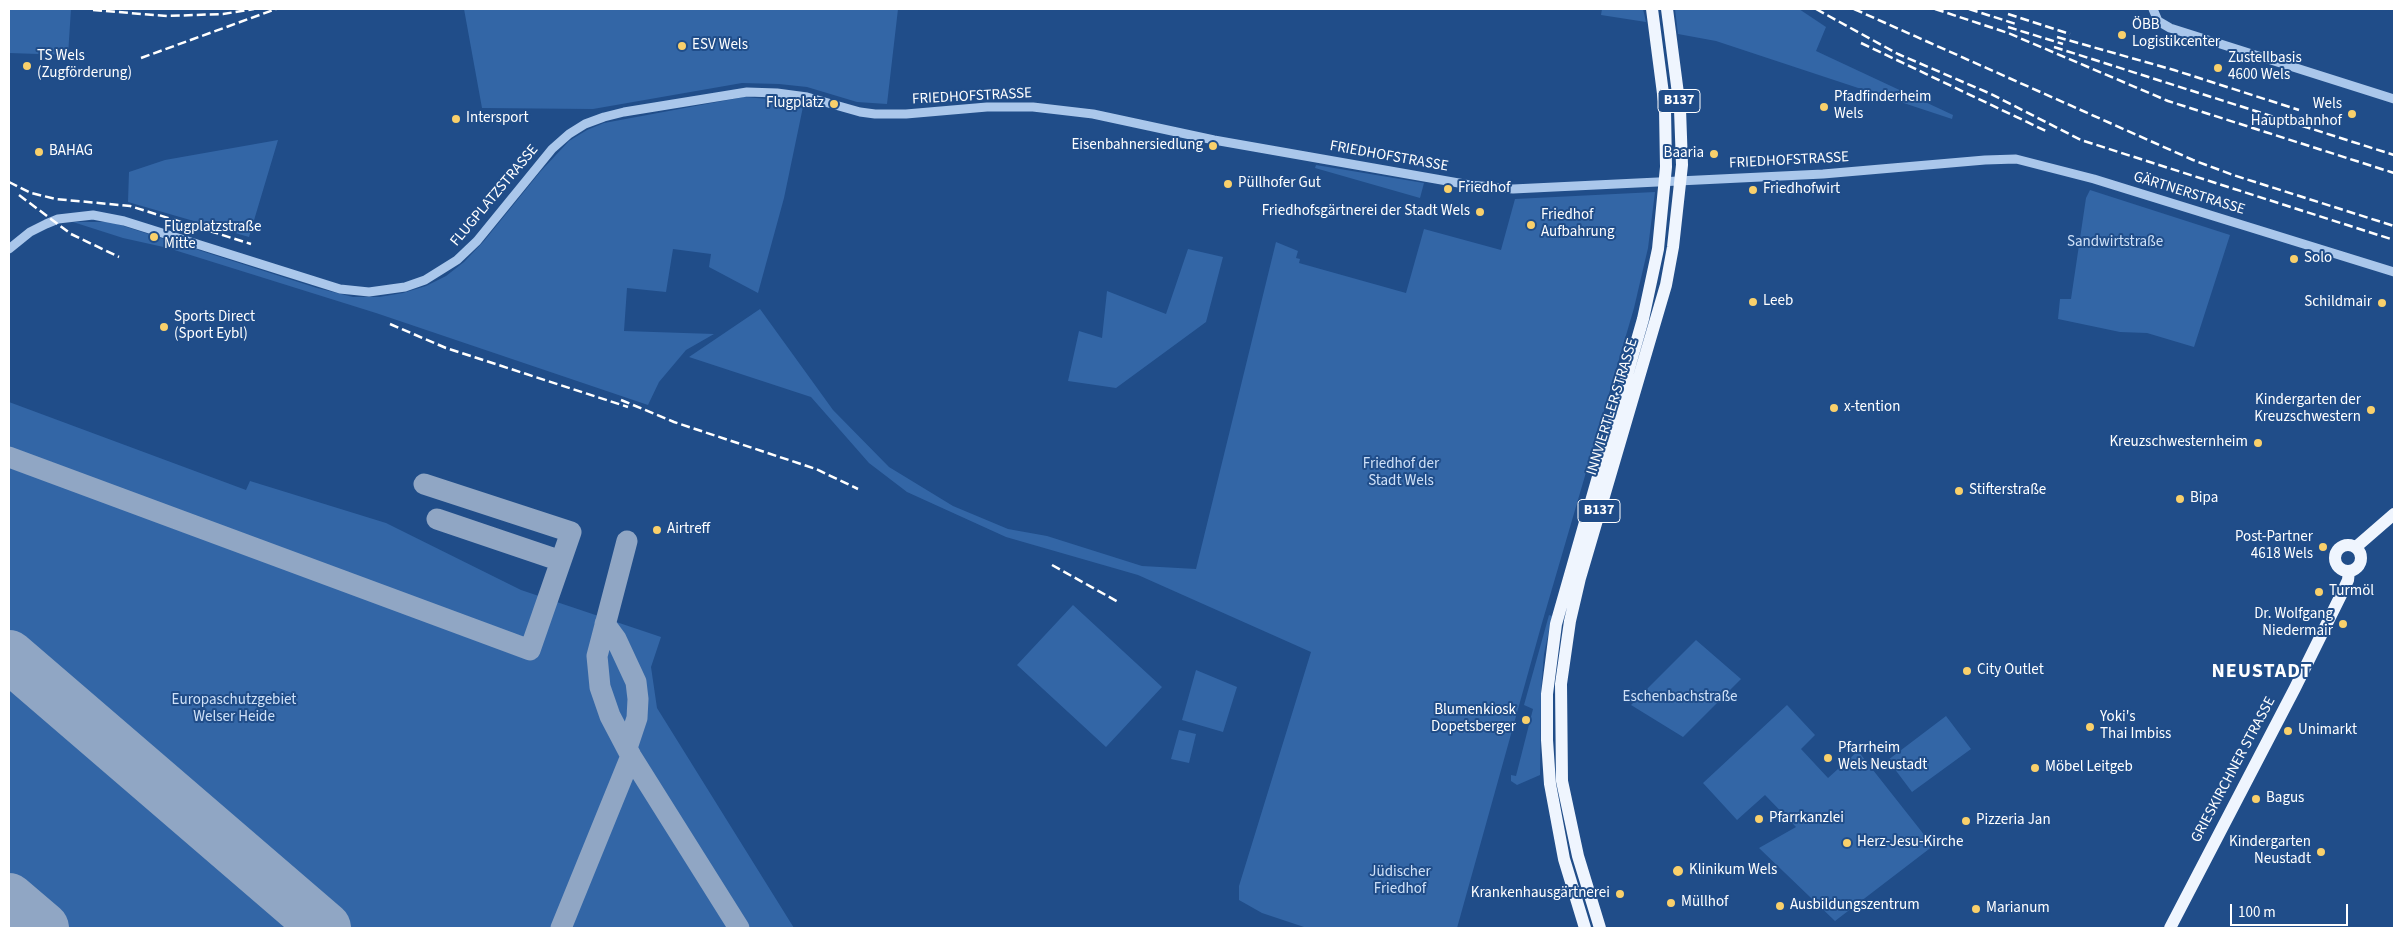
<!DOCTYPE html>
<html>
<head>
<meta charset="utf-8">
<style>
	body { margin:0 }
	#map { position:relative; width:2403px; height:937px; overflow:hidden; background:#204d89; font-family:"Source Sans 3",sans-serif }
	canvas { display:block }
	.frame { position:absolute; inset:0; border:10px solid #fff; pointer-events:none }
	.scale { position:absolute; left:2230px; top:904px; width:118px; height:22px; box-sizing:border-box; border:2px solid #fff; border-top:0; padding-left:6px; font-size:15px; line-height:18px; white-space:nowrap; color:#fff; -webkit-text-stroke:4px #204d89; paint-order:stroke }
</style>
</head>
<body>
<div id="map">
<canvas width="2403" height="937"></canvas>
<div class="frame"></div>
<div class="scale">100 m</div>
</div>
<script>
const c = document.querySelector('canvas').getContext('2d');
c.lineJoin = 'round';
function fillPath(path, color) {
  c.fillStyle = color;
  c.fill(path, 'evenodd');
}
function shape(rows) {
  const path = new Path2D();
  for (const r of rows) {
    if (r.length === 3) {
      path.moveTo(r[0] + r[2], r[1]);
      path.arc(r[0], r[1], r[2], 0, 2 * Math.PI);
      continue;
    }
    path.moveTo(r[0], r[1]);
    for (let i = 2; i < r.length; i += 2) path.lineTo(r[i], r[i + 1]);
  }
  return path;
}
function stroke(path, color, width, dash) {
  c.strokeStyle = color;
  c.lineWidth = width;
  c.lineCap = dash ? 'butt' : 'round';
  c.setLineDash(dash || []);
  c.stroke(path);
}
function drawText(font, color, halo, rows, align = 'center') {
  c.font = font + ' "Source Sans 3",sans-serif';
  c.lineWidth = 4;
  c.setLineDash([]);
  c.textBaseline = 'middle';
  c.strokeStyle = halo;
  c.fillStyle = color;
  for (const [text, x, y, turn = 0] of rows) {
    c.save();
    c.translate(x, y);
    c.rotate((+turn || 0) * Math.PI / 180);
    c.textAlign = isNaN(turn) ? turn : align;
    if (halo) c.strokeText(text, 0, 0);
    c.fillText(text, 0, 0);
    c.restore();
  }
}
fillPath(shape([
	[9,9,71,9,68,55,9,53],
	[464,9,898,9,887,104,857,102,807,87,779,84,742,83,593,109,482,108],
	[1602,9,1643,9,1646,22,1601,15],
	[1675,9,1799,9,1826,27,1816,51,1953,115,1952,119,1716,41,1678,34],
	[744,97,804,102,784,198,758,293,709,267,711,254,673,249,666,292,627,288,624,331,714,334,686,350,659,382,648,405,376,313,168,248,123,238,73,222,111,222,317,288,353,297,379,297,403,293,426,286,446,276,464,262,484,241,540,172,569,141,587,130,604,123],
	[278,140,249,237,128,202,129,172,165,160],
	[1316,165,1424,183,1420,198,1315,168],
	[2090,190,2230,235,2194,347,2147,333,2120,332,2058,319,2060,299,2071,299,2086,198],
	[1655,192,1648,248,1634,308,1542,623,1457,928,1307,928,1262,913,1239,900,1239,886,1311,652,1138,575,1006,537,907,492,869,463,811,397,689,357,760,309,833,410,889,467,953,506,1008,529,1047,536,1142,566,1196,569,1276,242,1298,251,1296,258,1300,259,1299,263,1406,293,1424,229,1501,250,1515,199],
	[1188,249,1223,257,1206,322,1116,388,1068,381,1079,331,1102,338,1107,291,1166,314],
	[9,402,246,490,250,481,386,523,521,590,661,637,651,667,657,708,794,928,9,928],
	[1073,605,1162,687,1106,747,1017,665],
	[1549,615,1552,616,1544,654,1541,690,1540,775,1517,785,1511,781,1511,775,1516,776,1533,709,1524,705],
	[1696,640,1741,679,1683,737,1631,705],
	[1196,670,1237,687,1223,732,1182,720],
	[1787,705,1815,735,1801,749,1828,778,1858,751,1933,846,1835,921,1759,848,1796,827,1765,795,1737,820,1703,783],
	[1946,716,1971,749,1912,792,1888,760],
	[1179,730,1196,734,1189,763,1171,759]
]), '#3366a6');
stroke(shape([
	[9,457,530,650,571,532,424,484],
	[437,519,561,561],
	[627,541,597,656,600,687,610,716,631,756,739,928],
	[605,624,616,639,636,682,638,699,637,718,627,748],
	[561,928,631,756]
]), '#90a6c4', 21);
stroke(shape([
	[9,656,325,928],
	[9,899,43,928]
]), '#90a6c4', 52);
stroke(shape([
	[2153,9,2158,21,2170,28,2394,99],
	[9,249,30,232,46,224,58,219,93,215,124,221,340,289,369,292,405,287,425,280,457,260,477,241,552,149,569,134,585,124,604,117,624,112,747,92,777,93,807,97,860,112,875,114,906,114,987,107,1033,107,1093,114,1214,140,1470,185,1513,189,1823,174,1985,160,2016,159,2094,179,2394,272]
]), '#aac7eb', 9);
stroke(shape([
	[2348,558,13],
	[2356,547,2394,514],
	[1585,928,1564,859,1550,784,1547,740,1547,694,1556,624,1643,319,1658,249,1666,167,1665,109,1652,9],
	[1600,928,1578,856,1562,781,1561,684,1570,621,1580,578,1666,285,1673,247,1682,165,1680,109,1667,9],
	[2170,928,2295,688,2342,593,2348,580,2349,571]
]), '#eff5fe', 12);
stroke(shape([
	[1816,9,1898,54,1991,94,2081,140,2394,240],
	[1854,9,2193,160,2233,175,2394,226],
	[1935,9,2008,33,2168,101,2394,173],
	[1969,9,2016,24],
	[93,10,167,16,223,14,254,9],
	[2008,14,2070,34],
	[2008,27,2063,44],
	[2057,37,2174,70,2299,110],
	[1861,43,2046,131],
	[2054,47,2394,155],
	[141,58,276,9],
	[9,182,31,193,56,199,130,206,251,244],
	[19,195,71,234,119,257],
	[390,324,446,348,628,407],
	[621,400,674,422,816,469,858,489],
	[1052,565,1120,603]
]), '#fff', 2.5, [9, 4]);
for (const [x, y, r, color] of [
	[2122,35,5,"#f9d06b"],
	[682,46,5,"#f9d06b"],
	[27,66,5,"#f9d06b"],
	[2218,68,5,"#f9d06b"],
	[834,104,5,"#f9d06b"],
	[1824,107,5,"#f9d06b"],
	[2352,114,5,"#f9d06b"],
	[456,119,5,"#f9d06b"],
	[1213,146,5,"#f9d06b"],
	[39,152,5,"#f9d06b"],
	[1714,154,5,"#f9d06b"],
	[1228,184,5,"#f9d06b"],
	[1448,189,5,"#f9d06b"],
	[1753,190,5,"#f9d06b"],
	[1480,212,5,"#f9d06b"],
	[1531,225,5,"#f9d06b"],
	[154,237,5,"#f9d06b"],
	[2294,259,5,"#f9d06b"],
	[1753,302,5,"#f9d06b"],
	[2382,303,5,"#f9d06b"],
	[164,327,5,"#f9d06b"],
	[1834,408,5,"#f9d06b"],
	[2371,410,5,"#f9d06b"],
	[2258,443,5,"#f9d06b"],
	[1959,491,5,"#f9d06b"],
	[2180,499,5,"#f9d06b"],
	[657,530,5,"#f9d06b"],
	[2323,547,5,"#f9d06b"],
	[2319,592,5,"#f9d06b"],
	[2343,624,5,"#f9d06b"],
	[1967,671,5,"#f9d06b"],
	[1526,720,5,"#f9d06b"],
	[2090,727,5,"#f9d06b"],
	[2288,731,5,"#f9d06b"],
	[1828,758,5,"#f9d06b"],
	[2035,768,5,"#f9d06b"],
	[2256,799,5,"#f9d06b"],
	[1759,819,5,"#f9d06b"],
	[1966,821,5,"#f9d06b"],
	[1847,843,5,"#f9d06b"],
	[2321,852,5,"#f9d06b"],
	[1678,871,6,"#f9d06b"],
	[1620,894,5,"#f9d06b"],
	[1671,903,5,"#f9d06b"],
	[1780,906,5,"#f9d06b"],
	[1976,909,5,"#f9d06b"]
]) {
  const dot = new Path2D();
  dot.arc(x, y, r, 0, 2 * Math.PI);
  c.fillStyle = color;
  c.fill(dot);
  stroke(dot, '#204d89', 2);
}
for (const [x, y, w] of [
	[1679,101,42],
	[1599,511,42]
]) {
  const box = new Path2D();
  box.roundRect(x - w / 2, y - 11.5, w, 23, 4);
  c.fillStyle = '#204d89';
  c.fill(box);
  stroke(box, '#fff', 1);
}
drawText('bold 14px', '#fff', null, [
	["B137",1679,101],
	["B137",1599,511]
]);
drawText('15px', '#fff', '#204d89', [
	["ÖBB",2132,26],
	["Logistikcenter",2132,43],
	["ESV Wels",692,46],
	["TS Wels",37,57],
	["(Zugförderung)",37,74],
	["Zustellbasis",2228,59],
	["4600 Wels",2228,76],
	["Pfadfinderheim",1834,98],
	["Wels",1834,115],
	["Flugplatz",824,104,"right"],
	["Wels",2342,105,"right"],
	["Hauptbahnhof",2342,122,"right"],
	["Intersport",466,119],
	["Eisenbahnersiedlung",1203,146,"right"],
	["BAHAG",49,152],
	["Baaria",1704,154,"right"],
	["Püllhofer Gut",1238,184],
	["Friedhof",1458,189],
	["Friedhofwirt",1763,190],
	["Friedhofsgärtnerei der Stadt Wels",1470,212,"right"],
	["Friedhof",1541,216],
	["Aufbahrung",1541,233],
	["Flugplatzstraße",164,228],
	["Mitte",164,245],
	["Solo",2304,259],
	["Leeb",1763,302],
	["Schildmair",2372,303,"right"],
	["Sports Direct",174,318],
	["(Sport Eybl)",174,335],
	["Kindergarten der",2361,401,"right"],
	["Kreuzschwestern",2361,418,"right"],
	["x-tention",1844,408],
	["Kreuzschwesternheim",2248,443,"right"],
	["Stifterstraße",1969,491],
	["Bipa",2190,499],
	["Airtreff",667,530],
	["Post-Partner",2313,538,"right"],
	["4618 Wels",2313,555,"right"],
	["Turmöl",2329,592],
	["Dr. Wolfgang",2333,615,"right"],
	["Niedermair",2333,632,"right"],
	["City Outlet",1977,671],
	["Blumenkiosk",1516,711,"right"],
	["Dopetsberger",1516,728,"right"],
	["Yoki's",2100,718],
	["Thai Imbiss",2100,735],
	["Unimarkt",2298,731],
	["Pfarrheim",1838,749],
	["Wels Neustadt",1838,766],
	["Möbel Leitgeb",2045,768],
	["Bagus",2266,799],
	["Pfarrkanzlei",1769,819],
	["Pizzeria Jan",1976,821],
	["Herz-Jesu-Kirche",1857,843],
	["Kindergarten",2311,843,"right"],
	["Neustadt",2311,860,"right"],
	["Klinikum Wels",1689,871],
	["Krankenhausgärtnerei",1610,894,"right"],
	["Müllhof",1681,903],
	["Ausbildungszentrum",1790,906],
	["Marianum",1986,909]
], 'left');
drawText('15px', '#fff', '#204d89', [
	["FRIEDHOFSTRASSE",972,97,-3],
	["FRIEDHOFSTRASSE",1389,157,10],
	["FRIEDHOFSTRASSE",1789,161,-3],
	["GÄRTNERSTRASSE",2189,194,17],
	["FLUGPLATZSTRASSE",495,196,-50],
	["INNVIERTLER STRASSE",1613,407,-73],
	["GRIESKIRCHNER STRASSE",2234,770,-62]
]);
drawText('15px', '#cfe1f8', '#204d89', [
	["Sandwirtstraße",2115,243],
	["Friedhof der",1401,465],
	["Stadt Wels",1401,482],
	["Eschenbachstraße",1680,698],
	["Europaschutzgebiet",234,701],
	["Welser Heide",234,718],
	["Jüdischer",1400,873],
	["Friedhof",1400,890]
]);
c.letterSpacing = '1px';
drawText('bold 20px', '#fff', '#204d89', [
	["NEUSTADT",2262,673]
]);
c.letterSpacing = '0px';
</script>
</body>
</html>
